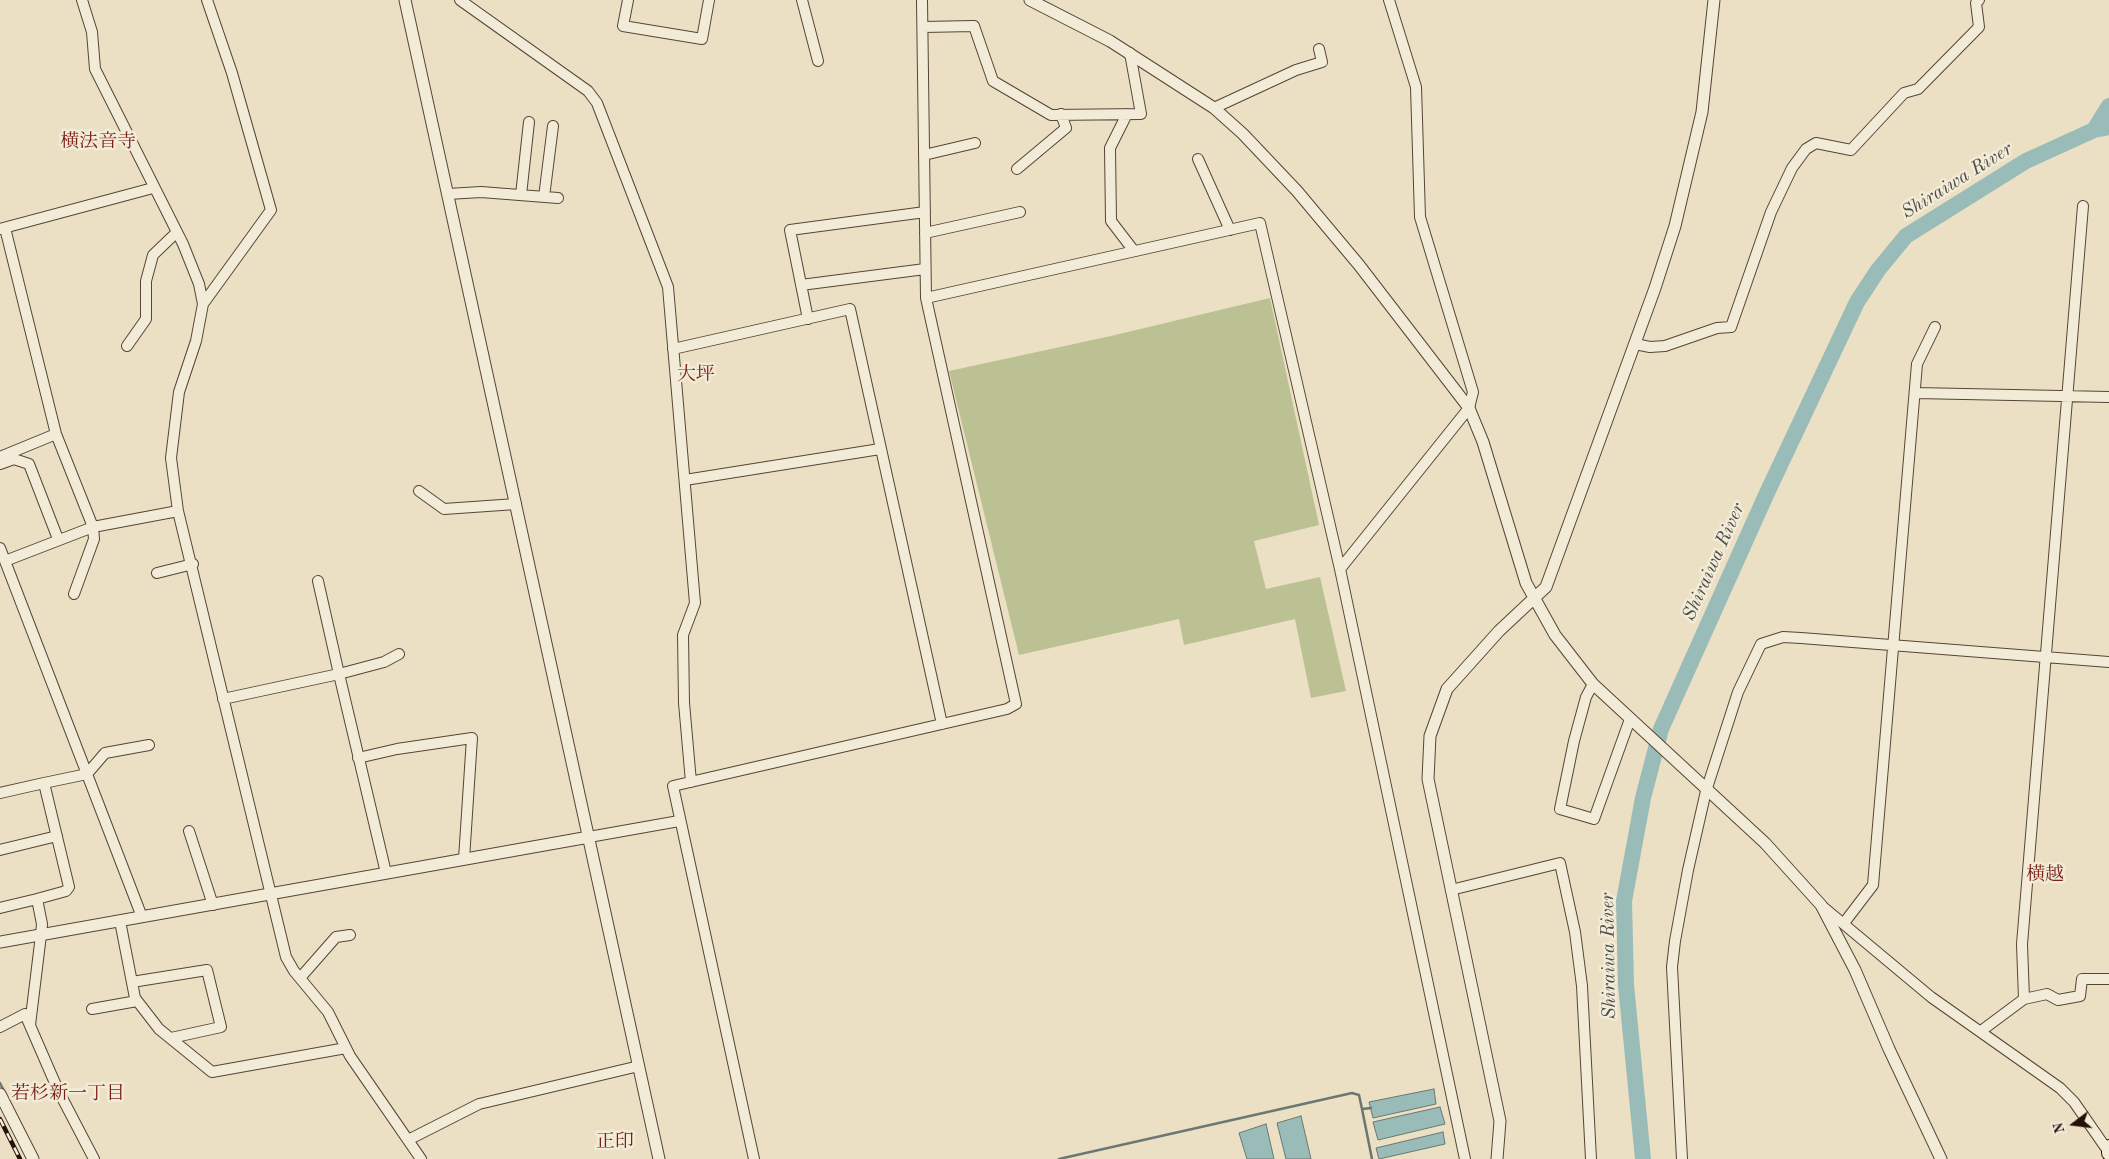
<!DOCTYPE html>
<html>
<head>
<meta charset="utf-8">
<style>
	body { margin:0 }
	#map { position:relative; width:2109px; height:1159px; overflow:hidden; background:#ebe0c3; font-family:"Old Standard TT",serif }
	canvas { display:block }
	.north { position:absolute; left:2049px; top:1099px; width:50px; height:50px; -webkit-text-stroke:4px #f2ebd8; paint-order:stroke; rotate:255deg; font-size:14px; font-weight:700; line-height:20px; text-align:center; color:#261008 }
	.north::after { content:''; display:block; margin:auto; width:18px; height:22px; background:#261008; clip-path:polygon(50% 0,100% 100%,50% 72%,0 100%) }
</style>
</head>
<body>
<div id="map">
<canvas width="2109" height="1159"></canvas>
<div class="north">N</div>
</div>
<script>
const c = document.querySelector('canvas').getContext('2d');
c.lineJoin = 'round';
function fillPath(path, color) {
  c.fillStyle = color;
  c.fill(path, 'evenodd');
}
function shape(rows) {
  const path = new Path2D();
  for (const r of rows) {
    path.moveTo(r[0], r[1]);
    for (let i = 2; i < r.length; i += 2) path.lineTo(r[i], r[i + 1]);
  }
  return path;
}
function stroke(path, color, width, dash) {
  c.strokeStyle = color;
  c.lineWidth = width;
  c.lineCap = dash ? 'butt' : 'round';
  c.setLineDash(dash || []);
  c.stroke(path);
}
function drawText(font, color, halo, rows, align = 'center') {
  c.font = font + ' "Old Standard TT","Noto Serif JP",serif';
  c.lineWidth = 5;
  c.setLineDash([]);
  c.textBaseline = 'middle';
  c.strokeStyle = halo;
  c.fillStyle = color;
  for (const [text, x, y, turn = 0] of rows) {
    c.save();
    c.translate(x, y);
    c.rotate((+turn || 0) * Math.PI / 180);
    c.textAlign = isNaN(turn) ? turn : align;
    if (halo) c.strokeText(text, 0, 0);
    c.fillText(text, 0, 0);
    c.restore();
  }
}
fillPath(shape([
	[1270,298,1319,525,1254,541,1266,589,1320,577,1346,691,1311,698,1295,619,1184,645,1179,619,1019,655,949,371,1111,336]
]), '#bbc192');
const water = shape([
	[1434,1089,1436,1104,1373,1118,1369,1102,1434,1089],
	[1440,1107,1445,1124,1378,1140,1373,1122,1440,1107],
	[1301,1116,1311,1159,1286,1159,1277,1123,1301,1116],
	[1266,1124,1274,1159,1247,1159,1239,1133,1266,1124],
	[1443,1132,1445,1144,1379,1159,1376,1148,1443,1132]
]);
fillPath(water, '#99bcb9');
stroke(water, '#6b7772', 1);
stroke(shape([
	[0,1083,5,1093],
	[1371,1108,1362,1109,1372,1159],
	[1059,1159,1352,1093,1359,1095,1362,1109]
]), '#6b7772', 2.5);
stroke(shape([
	[2094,130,2109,106],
	[1643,1159,1626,985,1624,901,1643,798,1661,729,1766,495,1857,302,1878,270,1906,236,2026,161,2094,130,2109,127]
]), '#99bcb9', 16);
const minor = shape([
	[82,0,92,32,95,69,183,244,199,284,203,304,196,341,179,392,171,458,178,511,286,957,294,971,328,1012,350,1056,421,1159],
	[460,0,588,91,597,103,668,287,695,603,683,635,684,703,691,782],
	[628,0,623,26,702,39,709,0],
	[802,0,818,61],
	[923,27,974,26,993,81,1051,115,1141,114,1130,53],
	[1214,108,1296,70,1322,62,1319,49],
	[1127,114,1110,148,1111,221,1134,251],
	[924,155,975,143],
	[1198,159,1230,230],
	[1017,169,1066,128,1061,114],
	[448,194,481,192,558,198],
	[521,195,529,122],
	[544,197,553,126],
	[5,228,56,434,93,527,94,539,74,594],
	[0,229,153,188],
	[925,233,1020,212],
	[801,285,925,269],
	[926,298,1260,223,1340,569,1465,1159],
	[203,304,271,210,232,73,207,0],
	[808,319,790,230,925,212],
	[1635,344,1650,347,1665,346,1717,328,1731,327,1771,212,1792,168,1806,149,1816,143,1851,150,1904,93,1918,89,1979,27,1976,3,1979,0],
	[127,346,146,319,146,281,153,255,177,232],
	[673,349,850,309,942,724],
	[1916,393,2109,397],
	[0,457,56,434],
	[0,464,14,459,29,464,58,539],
	[685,480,880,449],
	[419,491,444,509,516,504],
	[0,548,142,917],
	[5,561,93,527,178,511],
	[1340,569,1469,408,1473,392,1420,217,1416,87,1389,0],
	[157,573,193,564],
	[318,581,339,674,384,662,399,654],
	[1593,684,1586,697,1574,741,1560,809,1594,819,1630,719],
	[223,699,339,674,386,873],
	[358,758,397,749,472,738,464,859],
	[0,793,44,783],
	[189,831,213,905],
	[589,837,679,821],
	[0,850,57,836],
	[1451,890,1560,863,1575,932,1582,986,1591,1159],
	[37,899,66,891,69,887,44,783,87,774,105,753,149,745],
	[1822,906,1931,997,2060,1088,2074,1102,2108,1151],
	[0,908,37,899,42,924,41,935,30,1025],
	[120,921,135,998,159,1029,212,1072,346,1048],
	[1844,923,1873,885,1917,364,1935,327],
	[300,978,336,937,350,935],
	[132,982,207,970,221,1027,171,1038],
	[2024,999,2047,994,2058,1000,2080,996,2082,979,2109,979],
	[92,1009,137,1001],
	[0,1027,25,1014,58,1090,94,1159],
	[1981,1031,2024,999,2022,944,2083,206],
	[408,1140,479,1104,639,1066],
	[754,1159,673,786,1007,709,1016,704,926,298,922,0],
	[1682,1159,1672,967,1675,941,1688,870,1706,791,1738,692,1761,644,1783,637,1801,638,2109,662]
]);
const tertiary = shape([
	[405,0,659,1159],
	[1030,0,1110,41,1214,108,1243,134,1297,191,1359,265,1469,408,1483,442,1526,583,1555,635,1593,684,1765,843,1821,905,1855,970,1889,1049,1941,1159],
	[0,942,589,837],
	[0,1094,33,1159],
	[1497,1159,1500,1121,1428,779,1430,736,1447,689,1499,631,1546,587,1655,288,1675,226,1702,112,1714,0]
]);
const secondary = shape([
	[2109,1147,2109,1153]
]);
stroke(minor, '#574437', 12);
stroke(tertiary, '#574437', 13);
stroke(secondary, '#261008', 16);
stroke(minor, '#f2ebd8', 10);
stroke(tertiary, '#f2ebd8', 11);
stroke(secondary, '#f2ebd8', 14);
const rail = shape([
	[0,1119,20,1159]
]);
stroke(rail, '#261008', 4.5);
stroke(rail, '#f2ebd8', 2.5, [8]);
drawText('19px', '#7a1f14', '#f2ebd8', [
	["横法音寺",98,142],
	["大坪",696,375],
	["横越",2045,875],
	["若杉新一丁目",68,1094],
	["正印",615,1142]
]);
drawText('italic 19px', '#4e4c46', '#f2ebd8', [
	["Shiraiwa River",1957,181,-32],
	["Shiraiwa River",1714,562,-66],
	["Shiraiwa River",1609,956,-91]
]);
</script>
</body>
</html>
